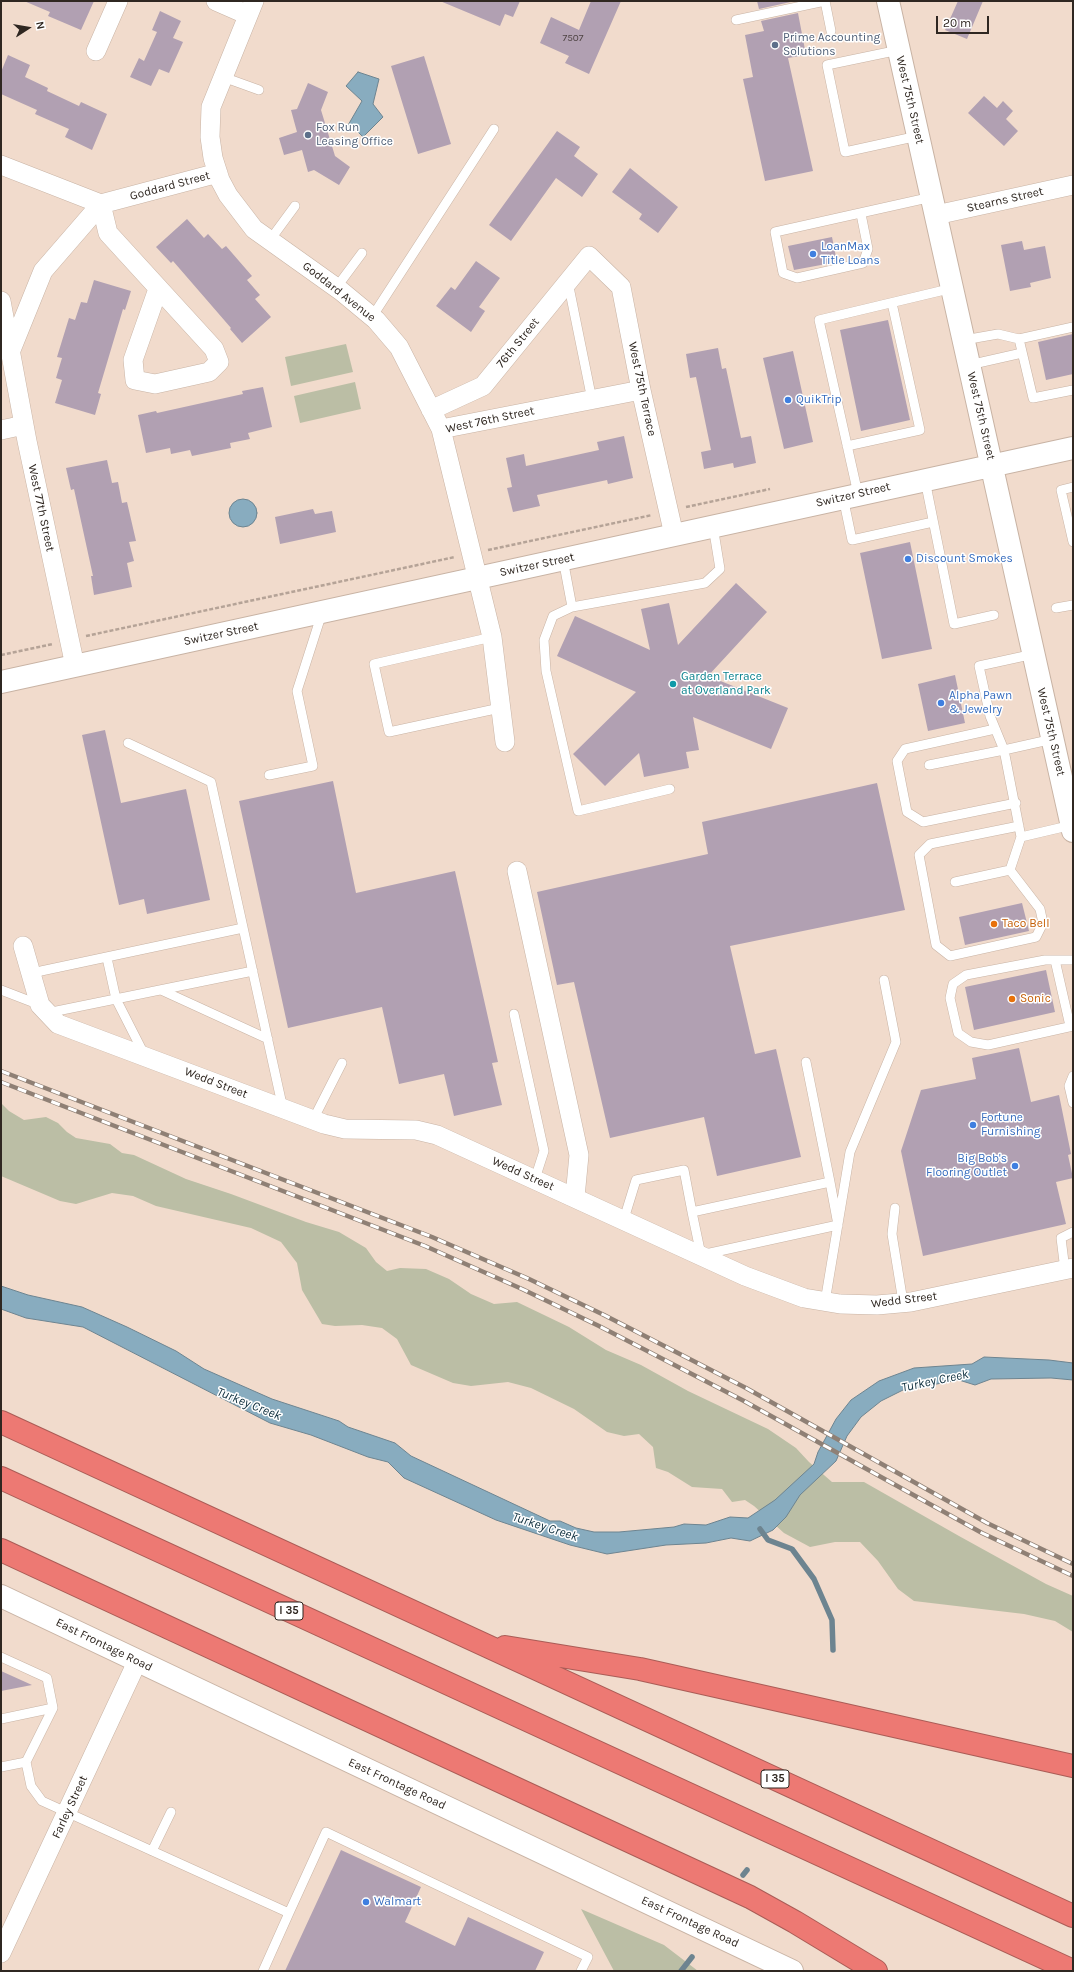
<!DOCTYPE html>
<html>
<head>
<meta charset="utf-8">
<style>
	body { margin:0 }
	#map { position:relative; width:1074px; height:1972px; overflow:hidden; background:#f1dbcc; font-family:Karla,sans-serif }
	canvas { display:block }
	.frame { position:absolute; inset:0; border:2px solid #2f2721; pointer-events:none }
	.north { position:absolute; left:8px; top:8px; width:40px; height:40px; -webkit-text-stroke:3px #fff; paint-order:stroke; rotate:78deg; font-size:11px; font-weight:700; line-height:16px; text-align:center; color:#2f2721 }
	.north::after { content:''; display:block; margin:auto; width:14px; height:18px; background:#2f2721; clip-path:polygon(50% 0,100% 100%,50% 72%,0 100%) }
	.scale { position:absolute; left:936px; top:16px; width:53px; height:18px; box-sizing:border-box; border:2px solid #2f2721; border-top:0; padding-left:5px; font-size:12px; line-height:14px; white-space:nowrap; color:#2f2721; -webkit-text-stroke:3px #fff; paint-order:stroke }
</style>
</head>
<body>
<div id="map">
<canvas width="1074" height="1972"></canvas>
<div class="frame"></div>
<div class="north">N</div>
<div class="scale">20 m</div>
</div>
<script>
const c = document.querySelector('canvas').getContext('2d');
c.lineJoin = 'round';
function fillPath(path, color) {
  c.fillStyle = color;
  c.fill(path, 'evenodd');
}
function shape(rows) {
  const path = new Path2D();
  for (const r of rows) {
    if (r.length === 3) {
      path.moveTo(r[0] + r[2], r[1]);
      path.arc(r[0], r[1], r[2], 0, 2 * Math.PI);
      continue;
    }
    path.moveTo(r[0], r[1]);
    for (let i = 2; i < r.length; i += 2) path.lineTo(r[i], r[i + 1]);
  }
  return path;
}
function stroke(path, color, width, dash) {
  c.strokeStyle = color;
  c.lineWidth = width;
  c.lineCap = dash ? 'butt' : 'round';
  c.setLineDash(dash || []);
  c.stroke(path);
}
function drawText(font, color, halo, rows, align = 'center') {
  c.font = font + ' Karla,sans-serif';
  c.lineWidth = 3;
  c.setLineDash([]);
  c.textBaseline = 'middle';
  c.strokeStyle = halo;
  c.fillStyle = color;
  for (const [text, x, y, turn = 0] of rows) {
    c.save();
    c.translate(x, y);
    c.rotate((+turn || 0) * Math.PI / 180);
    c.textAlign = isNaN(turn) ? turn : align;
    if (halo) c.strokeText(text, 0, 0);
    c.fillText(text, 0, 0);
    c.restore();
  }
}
fillPath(shape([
	[346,344,353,372,291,386,285,357],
	[355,382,361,409,300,423,294,396],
	[1,1103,9,1111,24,1120,46,1117,58,1123,67,1132,76,1138,110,1144,122,1153,134,1155,186,1179,231,1194,306,1222,339,1232,366,1248,376,1262,387,1271,400,1268,426,1269,449,1279,471,1294,494,1304,517,1302,569,1327,606,1350,641,1365,688,1391,768,1429,796,1448,809,1462,832,1482,864,1482,959,1536,1046,1584,1073,1596,1073,1632,1055,1621,1024,1614,914,1601,898,1589,878,1561,860,1542,835,1542,810,1547,784,1533,754,1506,745,1500,732,1502,722,1489,692,1487,668,1472,656,1468,653,1447,639,1434,624,1436,607,1432,574,1409,531,1388,508,1382,471,1386,453,1383,411,1365,397,1339,382,1328,362,1325,335,1326,322,1324,302,1290,297,1263,281,1242,251,1228,156,1206,133,1196,112,1193,76,1204,60,1201,1,1176],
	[581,1909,664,1945,698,1971,614,1971]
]), '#bbbea5');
const water = shape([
	[358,72,379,79,373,104,383,117,363,137,353,127,349,130,347,127,362,101,346,86,358,72],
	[243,513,14],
	[1,1286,28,1295,82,1307,127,1327,176,1351,204,1369,272,1399,339,1421,348,1427,395,1443,411,1456,550,1521,560,1521,576,1528,594,1532,619,1532,674,1527,684,1524,706,1525,730,1517,748,1518,775,1500,814,1464,818,1452,836,1419,851,1400,879,1381,914,1368,972,1364,984,1357,1049,1360,1073,1363,1073,1380,1051,1378,991,1379,975,1385,959,1380,903,1390,881,1401,861,1417,847,1436,836,1461,800,1495,786,1517,773,1530,750,1541,731,1538,706,1543,666,1545,607,1554,570,1545,496,1520,404,1478,388,1462,368,1457,311,1435,270,1423,83,1327,26,1318,1,1309,1,1286]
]);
fillPath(water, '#88acbf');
stroke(water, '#6d8490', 1);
stroke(shape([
	[760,1529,768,1540,792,1549,814,1579,832,1620,833,1650],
	[743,1875,747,1870],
	[681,1971,692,1957]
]), '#6d8490', 5.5);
fillPath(shape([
	[24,1,94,1,81,30,48,16,50,12],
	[440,1,520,1,513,17,505,14,500,26],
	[591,1,621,1,589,74,565,63,569,56,540,43,551,17,579,30],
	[757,1,795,1,759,9],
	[958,1,983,1,967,39,945,30],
	[160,11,181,21,173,38,183,42,169,73,159,69,151,86,130,77,139,58,144,61,157,32,152,30],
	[798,13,806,55,788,58,813,171,765,181,743,79,753,77,745,35,764,31,761,21],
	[8,55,30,65,25,77,48,88,47,91,79,106,81,102,107,114,92,150,65,137,69,129,35,114,37,110,1,94,1,72],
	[424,56,451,144,418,154,391,66],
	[308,83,328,92,321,110,335,156,350,167,339,185,314,170,308,172,302,150,284,155,279,138,297,132,291,110,297,109],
	[984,96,997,108,1003,101,1013,111,1006,119,1018,131,1004,146,968,113],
	[557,131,580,147,574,156,598,174,582,197,556,178,511,241,489,225],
	[630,168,678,207,658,233,639,219,642,214,612,192],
	[187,219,204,238,208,234,222,249,226,246,252,276,247,280,260,295,255,299,271,317,242,343,230,329,231,328,173,261,171,263,156,247],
	[832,237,837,262,794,270,788,246],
	[1022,241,1024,250,1045,246,1051,278,1030,283,1031,287,1010,291,1001,245],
	[476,261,500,278,479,307,485,311,471,332,436,306,451,287,455,290],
	[94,280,131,291,125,310,123,309,98,393,101,394,95,415,55,403,62,380,56,378,62,358,57,357,69,318,75,320,81,302,87,303],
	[888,320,910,420,861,431,840,330],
	[1073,334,1073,374,1046,380,1038,342],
	[718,348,722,369,726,368,741,438,751,436,756,463,734,468,733,463,704,469,701,452,711,450,696,377,690,378,686,354],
	[793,351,813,442,784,449,763,358],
	[263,387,272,427,248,433,250,439,230,443,231,448,192,456,190,450,171,454,170,448,146,453,138,415,156,411,157,413,243,394,242,391],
	[624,436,633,478,608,484,607,480,537,495,540,506,513,512,507,488,512,487,506,458,524,454,526,466,599,450,597,442],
	[107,460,112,483,118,482,122,503,127,502,136,541,129,542,134,561,127,563,132,587,94,595,91,576,93,576,74,489,71,490,66,468],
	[313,509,315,514,332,511,336,532,280,544,275,517],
	[910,542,932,649,882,659,860,553],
	[736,583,767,612,708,676,788,708,771,749,693,717,699,750,686,752,689,768,644,777,639,753,605,786,573,754,636,692,557,656,575,616,650,650,641,609,669,603,678,645],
	[955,675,965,723,928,731,918,684],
	[105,730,121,803,186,789,210,900,147,914,144,899,119,905,82,735],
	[333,781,356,893,455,871,498,1062,492,1063,502,1105,454,1116,444,1074,399,1084,382,1007,288,1028,239,801],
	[877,783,905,910,730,946,755,1054,776,1049,801,1157,717,1176,704,1117,610,1138,574,982,557,985,537,892,708,854,702,822],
	[1022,903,1029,931,965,945,959,917],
	[1046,970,1055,1012,974,1030,965,987],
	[1019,1048,1031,1102,1059,1095,1071,1154,1068,1155,1073,1178,1056,1182,1066,1224,923,1256,901,1151,921,1090,976,1079,972,1058],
	[1,1671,32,1685,1,1691],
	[341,1850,421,1887,405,1922,455,1946,468,1917,544,1952,535,1971,285,1971]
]), '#b1a0b2');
const lane = shape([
	[825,1,831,31],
	[736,20,825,1],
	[899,50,827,65,845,152,918,136],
	[223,77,259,90],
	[861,214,868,249,863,263,797,278,783,273,775,232,932,197],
	[270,240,295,206],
	[568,282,592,400],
	[336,288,362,253],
	[372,317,494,129],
	[1019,339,1033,398,1073,390],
	[964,340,998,334,1019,339,1073,327],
	[969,365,1022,353],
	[847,446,920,430,892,303],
	[925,480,954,624,994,615],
	[1073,487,1061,490,1073,542],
	[858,494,819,320,953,288],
	[843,497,852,540,933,522],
	[563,559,572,607,705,583,720,569,713,526],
	[572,607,553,616,544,640,546,671,578,811,670,789],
	[1056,608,1073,605],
	[492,637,374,664,389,732,500,708],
	[1034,654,979,666,990,716,1004,750,1053,739],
	[995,729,905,749,897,761,907,812,923,822,1016,803],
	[128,743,211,782,283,1109],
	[929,765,1004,750,1021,837,1072,825],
	[269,775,313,766,297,691,322,613],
	[1010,870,1040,909,1043,923,1036,937,950,956,936,945,919,855,930,844,1019,826],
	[955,882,1010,870,1021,837],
	[107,958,116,999,145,1056],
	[1055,960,1070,1026],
	[1073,960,1045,960,966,975,953,984,950,998,958,1033,971,1042,988,1045,1073,1026],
	[31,975,41,971,243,928],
	[1,990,40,1005],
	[161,990,268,1039],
	[47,1013,253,971],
	[514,1014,544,1151,535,1179],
	[806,1062,830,1182,838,1225,701,1255,692,1212,830,1182],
	[1073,1076,1069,1086,1073,1103],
	[313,1120,342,1063],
	[895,1208,892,1234,903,1302],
	[624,1219,636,1180,684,1170,692,1212],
	[1065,1270,1061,1238,1073,1232],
	[825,1302,850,1152,896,1042,884,980],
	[1,1657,47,1678,53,1708,1,1719],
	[26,1762,31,1786,42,1801,289,1913,263,1971],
	[1,1767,26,1762,53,1708],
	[152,1851,171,1812],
	[289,1913,326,1832,588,1957,581,1971]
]);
const street = shape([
	[216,1,248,15],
	[254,1,211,107,210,137,213,158,220,180,228,195,254,229,341,291,376,320,399,347,441,429,492,637,505,742],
	[96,51,118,1],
	[1,165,101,204],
	[101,204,108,233,214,349,219,362,209,372,155,384,135,380,133,360,158,289],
	[101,204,218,173],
	[936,215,1073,185],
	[1,301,27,441,75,666],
	[11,350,43,271,101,204],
	[431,410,483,386,589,256,621,287,641,390,674,535],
	[441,429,641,390],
	[1,430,24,425],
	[517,871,579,1155,575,1197],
	[23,946,40,1005,58,1024,324,1124,345,1129,416,1130,437,1135,745,1276,804,1298,840,1304,877,1305,911,1302,1073,1268],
	[1,1953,137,1662]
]);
const secondary = shape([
	[888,1,1073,831],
	[1,682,1073,448],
	[1,1596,792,1971]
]);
const highway = shape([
	[1,1422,1073,1916],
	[1,1478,1073,1971],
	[1,1550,750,1897,795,1922,876,1971],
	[505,1647,640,1669,1073,1766]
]);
stroke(lane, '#c8b3a4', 10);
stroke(street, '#c8b3a4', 20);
stroke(secondary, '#c8b3a4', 24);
stroke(highway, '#aa5c56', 24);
stroke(shape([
	[686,507,770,489],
	[488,550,652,515],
	[86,636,455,557],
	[1,655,53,644]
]), '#b5a397', 2.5, [4, 2]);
stroke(lane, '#fff', 9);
stroke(street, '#fff', 19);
stroke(secondary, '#fff', 22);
stroke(highway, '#ed7973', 22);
const rail = shape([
	[1,1071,432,1237,529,1279,604,1315,746,1388,987,1523,1073,1564],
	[1,1082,425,1246,522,1289,599,1326,744,1401,982,1533,1073,1576]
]);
stroke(rail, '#8f8075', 4.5);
stroke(rail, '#fff', 3, [9]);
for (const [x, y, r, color] of [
	[775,45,4,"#5c6f8a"],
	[308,135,4,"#5c6f8a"],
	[813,254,4,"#3f7fe0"],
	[788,400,4,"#3f7fe0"],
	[908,559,4,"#3f7fe0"],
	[673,684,4,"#0f9aa8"],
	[941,703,4,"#3f7fe0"],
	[994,924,4,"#e8710a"],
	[1012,999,4,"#e8710a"],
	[973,1125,4,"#3f7fe0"],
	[1015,1166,4,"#3f7fe0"],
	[366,1902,4,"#3f7fe0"]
]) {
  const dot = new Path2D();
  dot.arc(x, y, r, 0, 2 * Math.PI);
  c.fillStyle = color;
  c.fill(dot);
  stroke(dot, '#fff', 1.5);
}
drawText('10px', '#504545', null, [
	["7507",573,38]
]);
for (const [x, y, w] of [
	[289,1611,28],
	[775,1779,28]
]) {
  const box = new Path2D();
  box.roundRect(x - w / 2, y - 9, w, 18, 3);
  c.fillStyle = '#fff';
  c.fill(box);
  stroke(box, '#2f2721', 1);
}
drawText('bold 11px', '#2f2721', null, [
	["I 35",289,1611],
	["I 35",775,1779]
]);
drawText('12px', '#4e5e75', '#fff', [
	["Prime Accounting",783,38],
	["Solutions",783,52],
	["Fox Run",316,128],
	["Leasing Office",316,142]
], 'left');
drawText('12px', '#2f2721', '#fff', [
	["West 75th Street",910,100,77],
	["Goddard Street",170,186,-15],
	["Stearns Street",1005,200,-13],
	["Goddard Avenue",339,292,38],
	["76th Street",518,343,-51],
	["West 75th Terrace",642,389,78],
	["West 75th Street",981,416,77],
	["West 76th Street",490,420,-12],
	["Switzer Street",853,495,-13],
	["West 77th Street",41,508,78],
	["Switzer Street",537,565,-12],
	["Switzer Street",221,634,-12],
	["West 75th Street",1051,732,77],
	["Wedd Street",216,1083,21],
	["Wedd Street",523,1174,24],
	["Wedd Street",904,1300,-7],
	["East Frontage Road",104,1645,26],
	["East Frontage Road",397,1784,25],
	["Farley Street",70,1807,-65],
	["East Frontage Road",690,1922,25]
]);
drawText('12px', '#366cbe', '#fff', [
	["LoanMax",821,247],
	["Title Loans",821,261],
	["QuikTrip",796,400],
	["Discount Smokes",916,559],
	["Alpha Pawn",949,696],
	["& Jewelry",949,710],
	["Fortune",981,1118],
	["Furnishing",981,1132],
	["Big Bob's",1007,1159,"right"],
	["Flooring Outlet",1007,1173,"right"],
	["Walmart",374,1902]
], 'left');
drawText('12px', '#0d838f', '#fff', [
	["Garden Terrace",681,677],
	["at Overland Park",681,691]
], 'left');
drawText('12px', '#c56008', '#fff', [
	["Taco Bell",1002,924],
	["Sonic",1020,999]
], 'left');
drawText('italic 13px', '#0f2f3e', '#fff', [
	["Turkey Creek",935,1381,-12],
	["Turkey Creek",249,1404,22],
	["Turkey Creek",545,1527,18]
]);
</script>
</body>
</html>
